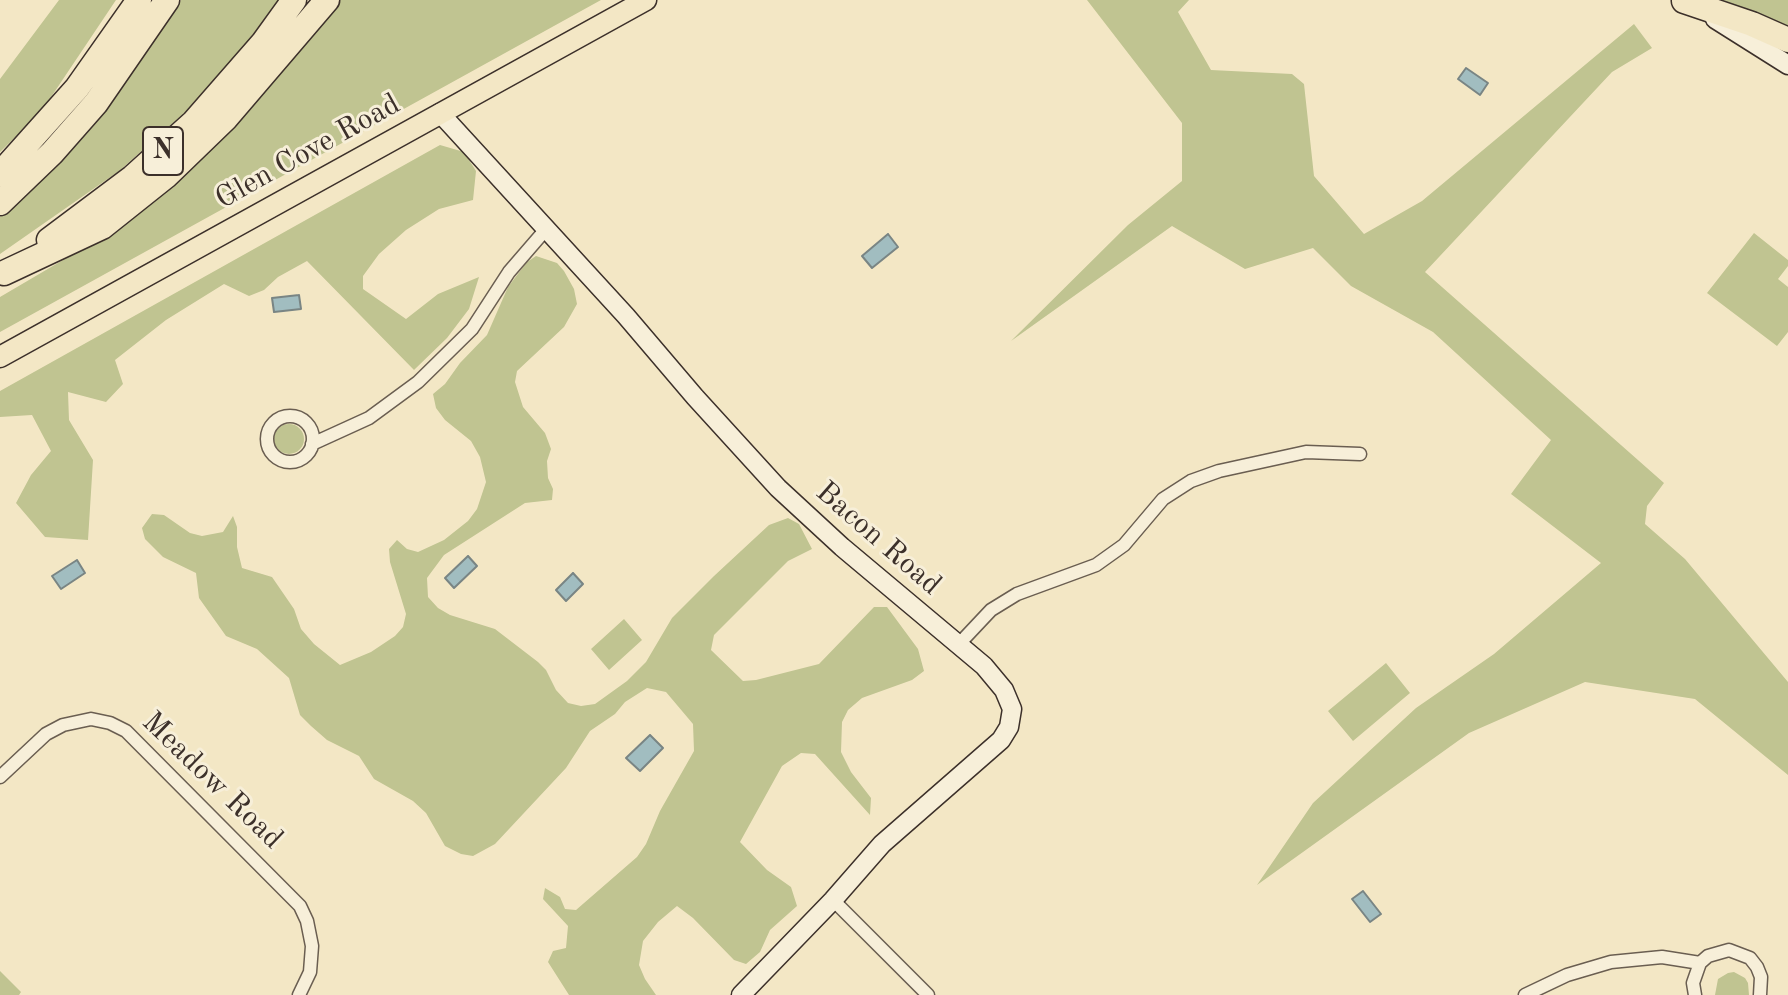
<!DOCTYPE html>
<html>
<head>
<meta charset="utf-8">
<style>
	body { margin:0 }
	canvas { display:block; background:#f3e7c5 }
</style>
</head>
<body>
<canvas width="1788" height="995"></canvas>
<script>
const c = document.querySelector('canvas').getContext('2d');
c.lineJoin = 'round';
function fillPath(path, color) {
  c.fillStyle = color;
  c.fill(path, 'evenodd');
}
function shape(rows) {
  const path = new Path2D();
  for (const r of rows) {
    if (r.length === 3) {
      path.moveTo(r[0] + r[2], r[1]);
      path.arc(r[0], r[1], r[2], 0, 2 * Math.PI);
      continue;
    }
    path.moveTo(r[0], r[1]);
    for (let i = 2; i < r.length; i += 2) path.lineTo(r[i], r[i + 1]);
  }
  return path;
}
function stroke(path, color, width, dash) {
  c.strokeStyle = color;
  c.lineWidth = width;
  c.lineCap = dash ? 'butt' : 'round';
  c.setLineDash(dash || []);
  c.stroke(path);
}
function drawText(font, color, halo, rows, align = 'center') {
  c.font = font + ' "Old Standard TT",serif';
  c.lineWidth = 6;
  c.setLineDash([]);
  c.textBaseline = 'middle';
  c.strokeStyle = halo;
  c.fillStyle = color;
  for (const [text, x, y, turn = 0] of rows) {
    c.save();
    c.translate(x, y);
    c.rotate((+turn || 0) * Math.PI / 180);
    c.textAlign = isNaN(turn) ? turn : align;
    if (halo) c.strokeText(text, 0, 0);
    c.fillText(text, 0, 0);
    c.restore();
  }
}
fillPath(shape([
	[59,0,116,0,41,112,0,152,0,79],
	[181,0,280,0,206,94,119,171,0,254,0,217,67,155,117,95],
	[340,0,601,0,0,332,0,297,75,253,138,208,293,55],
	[1087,0,1189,0,1178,12,1211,70,1292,74,1304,84,1314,176,1364,234,1422,201,1634,24,1652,48,1612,72,1425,272,1664,483,1647,506,1645,524,1685,559,1788,682,1788,775,1695,699,1585,682,1469,733,1257,885,1313,803,1416,708,1494,654,1601,563,1511,494,1551,440,1433,332,1351,286,1313,248,1245,269,1172,226,1011,341,1128,225,1182,181,1182,123],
	[1715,0,1788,0,1788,32],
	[440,145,464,152,476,171,473,200,439,209,406,230,379,254,363,276,363,289,406,319,438,294,479,277,469,309,447,338,414,370,307,261,278,277,264,290,249,296,224,284,166,320,115,360,123,384,106,402,68,392,69,420,93,460,88,540,45,537,16,503,31,475,51,451,32,415,0,417,0,391],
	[1754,233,1788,260,1788,266,1778,279,1788,287,1788,332,1777,346,1707,293],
	[536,256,557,263,564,271,574,289,577,304,564,327,517,371,515,382,523,407,545,433,551,449,547,461,548,478,553,489,552,500,525,503,444,555,427,578,428,597,438,608,450,615,495,629,538,662,546,670,556,690,568,703,581,706,595,704,627,681,646,662,672,618,714,576,769,525,788,518,799,524,812,549,788,561,714,635,711,650,743,681,756,680,819,664,874,607,887,607,918,649,924,671,912,680,862,698,848,710,842,722,841,752,851,772,871,798,870,815,815,754,801,753,782,766,740,842,767,870,791,887,797,906,770,930,760,952,746,964,734,960,693,918,677,906,658,922,643,941,639,965,645,979,656,995,569,995,548,962,553,951,566,948,568,926,543,899,545,888,560,897,565,909,576,910,637,857,646,844,660,811,694,751,693,724,666,692,647,688,625,702,615,714,590,731,566,768,495,844,473,856,461,854,445,846,426,813,413,801,374,779,359,756,327,740,311,726,300,715,289,678,257,649,226,636,199,598,196,573,163,557,145,539,142,528,152,514,164,515,190,533,202,536,223,532,233,516,237,527,237,547,242,568,272,577,294,609,301,629,314,644,340,665,371,652,395,636,403,627,406,614,390,562,389,549,397,540,407,549,418,552,444,540,468,521,477,509,486,482,480,457,471,441,445,420,436,408,433,394,445,384,460,363,487,335,508,287,527,262],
	[289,439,15],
	[624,619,642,640,609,670,591,649],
	[1386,663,1410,693,1353,741,1328,711],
	[0,971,21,992,19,995,0,995],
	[1734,972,1745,978,1748,983,1749,995,1715,995,1718,979,1728,973]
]), '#c0c491');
const water = shape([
	[1466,68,1488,83,1480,95,1458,79,1466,68],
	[888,234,898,247,872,268,862,256,888,234],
	[299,295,301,309,274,312,272,298,299,295],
	[468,556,477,566,454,588,445,578,468,556],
	[77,560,85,573,61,589,52,576,77,560],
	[573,573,583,584,566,601,556,590,573,573],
	[650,735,663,748,640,771,626,758,650,735],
	[1363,891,1381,914,1370,922,1352,899,1363,891]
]);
fillPath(water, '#a1bdc0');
stroke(water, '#798584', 2);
const street = shape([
	[290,439,23],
	[312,444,369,418,418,382,472,329,509,272,547,228],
	[959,644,991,610,1017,594,1096,565,1124,545,1163,499,1191,481,1219,471,1306,452,1360,454],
	[0,777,46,734,63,725,91,719,110,723,126,731,300,906,307,921,312,946,310,972,299,995],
	[833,900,928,995],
	[1525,995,1567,975,1611,962,1662,957,1700,963],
	[1695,995,1693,983,1700,963,1708,956,1729,950,1750,958,1757,967,1761,977,1760,995]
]);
const secondary = shape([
	[1715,19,1788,65],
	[440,113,626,316,695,397,778,488,842,547,984,666,1004,690,1012,709,1009,727,1001,740,882,844,833,900,741,995]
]);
const primary = shape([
	[0,357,646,0]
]);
const highway = shape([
	[1684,1,1752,24,1788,40],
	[0,174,77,88,139,0],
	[0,203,52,153,96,103,167,0],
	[49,240,133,177,194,122,263,43,294,0],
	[4,273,102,227,166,176,226,118,327,0]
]);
stroke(street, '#6a5e51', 15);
stroke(secondary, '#3c302a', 21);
stroke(primary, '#3c302a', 23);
stroke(highway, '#3c302a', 27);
stroke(street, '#f7efd9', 12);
stroke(secondary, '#f7efd9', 18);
stroke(primary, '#f3e7c5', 20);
stroke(highway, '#f3e7c5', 24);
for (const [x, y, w] of [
	[163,151,40]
]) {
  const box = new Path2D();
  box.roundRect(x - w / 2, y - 24, w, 48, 6);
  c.fillStyle = '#f7efd9';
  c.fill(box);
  stroke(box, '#3c302a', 2);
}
drawText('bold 28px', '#3c302a', null, [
	["N",163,151]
]);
drawText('30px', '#3c302a', '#f7efd9', [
	["Glen Cove Road",308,152,-29],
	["Bacon Road",878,539,41],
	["Meadow Road",212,781,44]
]);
</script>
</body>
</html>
